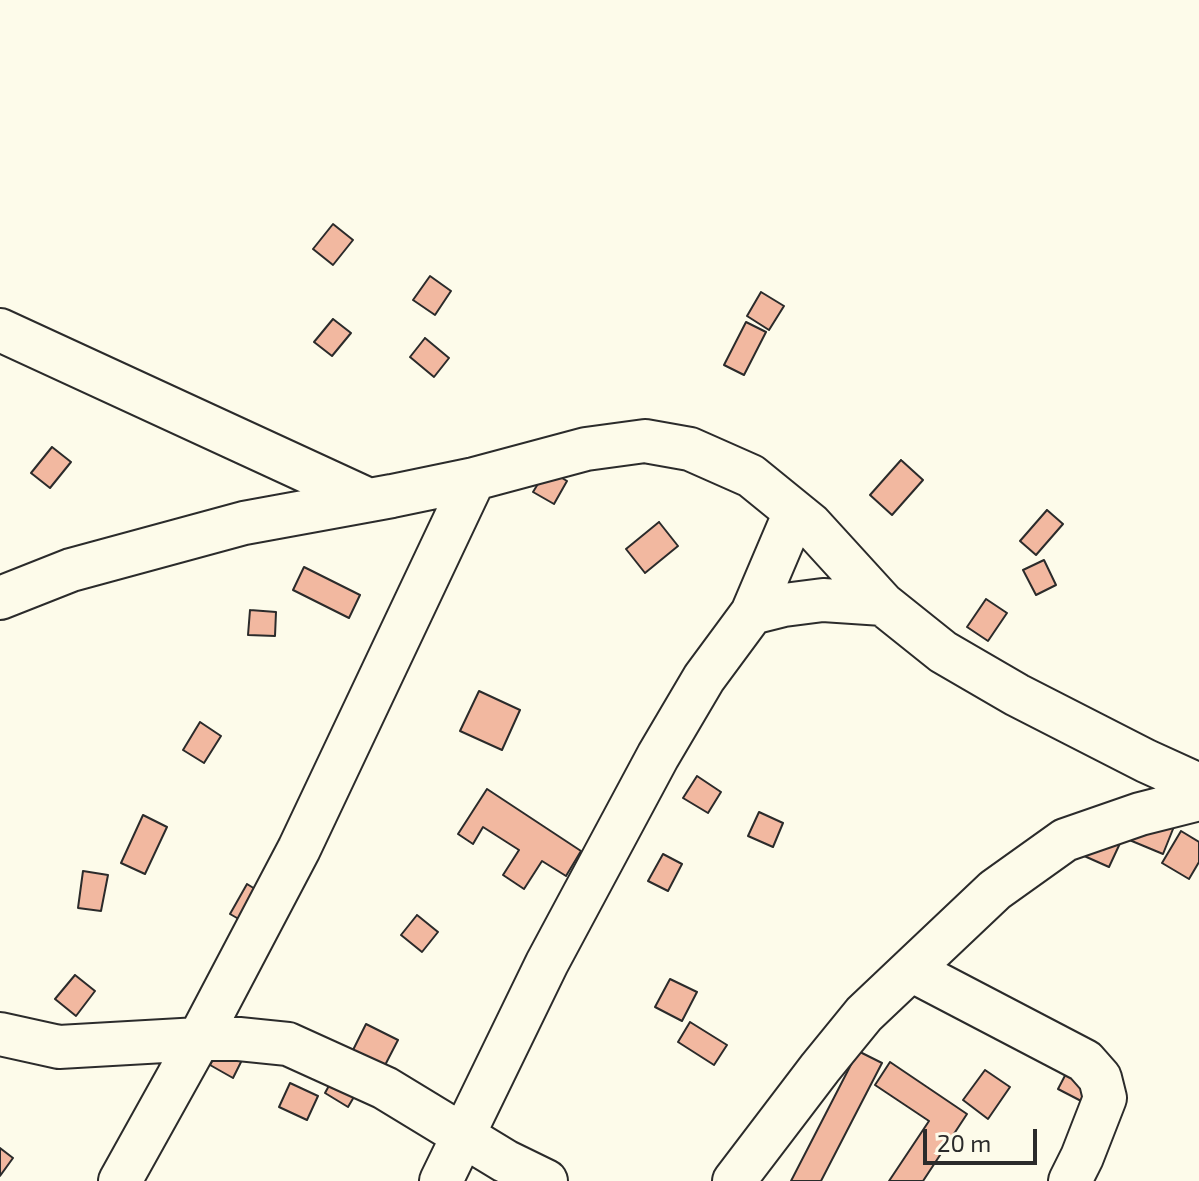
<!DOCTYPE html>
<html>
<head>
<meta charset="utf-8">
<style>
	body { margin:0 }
	#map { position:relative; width:1199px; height:1181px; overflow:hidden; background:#fdfbea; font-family:"Exo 2",sans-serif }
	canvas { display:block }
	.scale { position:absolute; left:923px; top:1129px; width:114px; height:36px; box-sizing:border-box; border:4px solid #2b2b2b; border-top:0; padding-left:10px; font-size:24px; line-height:28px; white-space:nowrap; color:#2b2b2b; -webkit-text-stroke:6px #fdfbea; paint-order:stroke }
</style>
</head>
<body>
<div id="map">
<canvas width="1199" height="1181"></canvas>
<div class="scale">20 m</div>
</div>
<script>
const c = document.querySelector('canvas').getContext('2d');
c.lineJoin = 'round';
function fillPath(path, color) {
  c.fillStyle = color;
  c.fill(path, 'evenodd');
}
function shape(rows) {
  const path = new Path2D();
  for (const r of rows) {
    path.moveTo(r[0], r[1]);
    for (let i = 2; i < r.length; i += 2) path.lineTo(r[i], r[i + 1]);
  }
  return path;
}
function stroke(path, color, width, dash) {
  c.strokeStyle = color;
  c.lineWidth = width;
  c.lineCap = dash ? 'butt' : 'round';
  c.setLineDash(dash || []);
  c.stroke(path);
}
const building = shape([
	[333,224,353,240,333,265,313,249,333,224],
	[430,276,451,291,435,315,413,300,430,276],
	[761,292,784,306,769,330,747,316,761,292],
	[333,319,351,333,332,356,314,342,333,319],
	[746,322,766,332,744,375,724,365,746,322],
	[425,338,449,358,434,377,410,357,425,338],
	[52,447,71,462,50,488,31,473,52,447],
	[901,460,923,480,892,515,870,495,901,460],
	[547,469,567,481,554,504,533,492,547,469],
	[1047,510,1063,524,1036,555,1020,541,1047,510],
	[659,522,678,546,645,573,626,549,659,522],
	[1044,560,1056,585,1036,595,1023,570,1044,560],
	[304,567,360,595,349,618,293,590,304,567],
	[986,599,1007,613,988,641,967,627,986,599],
	[250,610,276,612,275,636,248,635,250,610],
	[479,691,520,710,502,750,460,731,479,691],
	[200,722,221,736,204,763,183,750,200,722],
	[697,776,721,792,708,813,683,798,697,776],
	[487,789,581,851,566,876,542,861,524,889,503,875,519,850,483,827,473,844,458,834,487,789],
	[759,812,783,823,773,847,748,836,759,812],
	[143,815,167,827,145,874,121,863,143,815],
	[1175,824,1163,854,1127,839,1175,824],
	[1181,831,1199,842,1199,862,1189,879,1162,863,1181,831],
	[1122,839,1109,867,1082,855,1122,839],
	[663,854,682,864,668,891,648,881,663,854],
	[83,871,108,875,101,911,78,908,83,871],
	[247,884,268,897,251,926,230,914,247,884],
	[417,915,438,932,422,952,401,935,417,915],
	[75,975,95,991,76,1016,55,999,75,975],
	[670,979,697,992,682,1021,655,1007,670,979],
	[690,1022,727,1045,714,1065,678,1042,690,1022],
	[366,1024,398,1040,382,1071,351,1054,366,1024],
	[224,1040,246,1052,233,1078,210,1065,224,1040],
	[858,1051,882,1063,821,1181,791,1181,858,1051],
	[890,1062,967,1114,923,1181,889,1181,929,1121,875,1085,890,1062],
	[1070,1066,1097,1079,1085,1103,1058,1089,1070,1066],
	[985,1070,1010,1087,988,1119,963,1100,985,1070],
	[337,1071,361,1085,348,1107,325,1093,337,1071],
	[290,1083,318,1096,307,1120,279,1107,290,1083],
	[0,1148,13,1158,0,1176,0,1148]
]);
fillPath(building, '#f2b8a0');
stroke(building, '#2b2b2b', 2);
const minor = shape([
	[0,330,369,500],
	[0,598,71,570,244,523,392,496,474,479,586,449,645,441,690,449,751,476,810,524,883,604,943,652,1017,695,1146,761,1199,785],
	[752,613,784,605,823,600,883,604],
	[911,970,1085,1061,1100,1078,1105,1098,1082,1157,1070,1181],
	[0,1034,59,1047,199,1039,239,1039,288,1044,385,1088,505,1161,546,1181],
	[120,1181,199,1039,299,849,474,479],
	[441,1181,547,963,658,756,704,678,752,613,795,512],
	[734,1181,820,1068,864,1014,995,890,1065,840,1140,814,1199,799]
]);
stroke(minor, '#2b2b2b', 46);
stroke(minor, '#fdfbea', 42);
</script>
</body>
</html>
